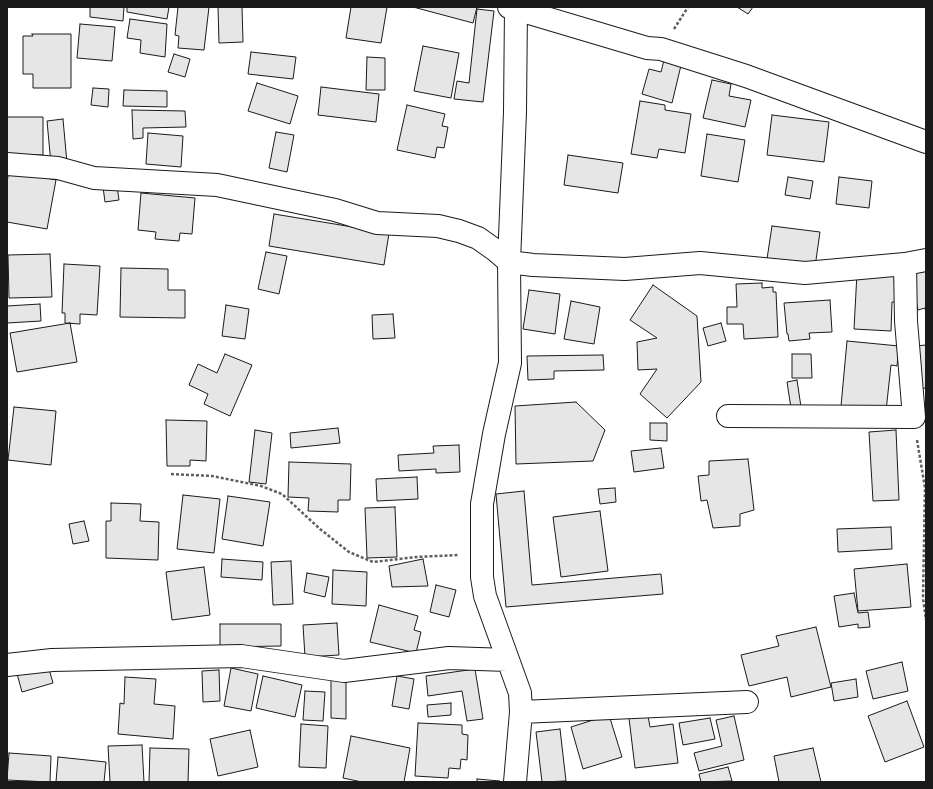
<!DOCTYPE html>
<html>
<head>
<meta charset="utf-8">
<style>
	body { margin:0 }
	#map { position:relative; width:933px; height:789px; overflow:hidden; background:#fff; font-family:Barlow,sans-serif }
	canvas { display:block }
	.frame { position:absolute; inset:0; border:8px solid #1a1a1a; pointer-events:none }
</style>
</head>
<body>
<div id="map">
<canvas width="933" height="789"></canvas>
<div class="frame"></div>
</div>
<script>
const c = document.querySelector('canvas').getContext('2d');
c.lineJoin = 'round';
function fillPath(path, color) {
  c.fillStyle = color;
  c.fill(path, 'evenodd');
}
function shape(rows) {
  const path = new Path2D();
  for (const r of rows) {
    path.moveTo(r[0], r[1]);
    for (let i = 2; i < r.length; i += 2) path.lineTo(r[i], r[i + 1]);
  }
  return path;
}
function stroke(path, color, width, dash) {
  c.strokeStyle = color;
  c.lineWidth = width;
  c.lineCap = dash ? 'butt' : 'round';
  c.setLineDash(dash || []);
  c.stroke(path);
}
const building = shape([
	[90,7,124,7,123,21,90,17,90,7],
	[127,7,169,7,167,19,127,12,127,7],
	[178,7,209,7,204,50,178,48,179,36,175,35,178,7],
	[218,7,242,7,243,42,219,43,218,7],
	[351,7,387,7,381,43,346,38,351,7],
	[413,7,477,7,473,23,413,7],
	[737,7,753,7,748,14,737,7],
	[477,9,494,11,483,102,454,99,457,81,469,83,477,9],
	[130,19,167,24,165,57,140,53,141,40,127,38,130,19],
	[80,24,115,27,112,61,77,58,80,24],
	[32,34,71,34,71,88,33,88,33,74,23,74,23,36,33,36,32,34],
	[423,46,459,53,451,98,414,91,423,46],
	[251,52,296,57,293,79,248,74,251,52],
	[666,52,683,57,672,103,642,94,649,69,661,72,666,52],
	[174,54,190,59,185,77,168,72,174,54],
	[367,57,385,58,385,90,366,90,367,57],
	[712,80,731,84,729,96,751,100,745,127,703,118,712,80],
	[257,83,298,96,290,124,248,111,257,83],
	[321,87,379,94,376,122,318,115,321,87],
	[93,88,109,89,108,107,91,105,93,88],
	[124,90,167,91,167,107,123,106,124,90],
	[640,101,665,105,665,110,691,114,685,153,659,149,657,158,631,154,640,101],
	[407,105,445,114,442,126,448,127,444,148,437,147,435,158,397,150,407,105],
	[132,110,185,111,186,127,143,128,143,138,133,139,132,110],
	[772,115,829,122,824,162,767,155,772,115],
	[7,117,43,117,43,155,7,155,7,117],
	[63,119,67,163,51,164,47,121,63,119],
	[276,132,294,135,287,172,269,168,276,132],
	[148,133,183,136,181,167,146,164,148,133],
	[707,134,745,140,738,182,701,176,707,134],
	[568,155,623,163,618,193,564,185,568,155],
	[9,170,56,180,47,229,7,222,7,182,9,170],
	[788,177,813,181,810,199,785,195,788,177],
	[839,177,872,181,869,208,836,204,839,177],
	[117,186,119,200,105,202,103,187,117,186],
	[141,193,195,198,192,234,180,233,179,241,155,239,156,232,138,230,141,193],
	[274,214,389,233,384,265,269,246,274,214],
	[772,226,820,232,815,267,767,259,772,226],
	[266,252,287,256,279,294,258,289,266,252],
	[50,254,52,297,9,298,8,255,50,254],
	[64,264,100,266,97,315,80,314,80,324,65,323,65,313,62,313,64,264],
	[121,268,168,269,168,290,185,290,185,318,120,317,121,268],
	[920,271,926,271,926,314,925,308,918,310,909,274,920,271],
	[857,273,901,275,900,302,892,302,891,331,854,329,857,273],
	[762,283,762,288,773,287,773,292,776,292,778,337,744,339,743,324,727,324,727,307,737,307,736,284,762,283],
	[653,285,697,316,701,382,667,418,640,394,657,369,638,370,637,342,657,338,630,320,653,285],
	[529,290,560,294,555,334,523,329,529,290],
	[830,300,832,332,809,333,810,339,789,341,788,334,787,334,784,303,830,300],
	[571,301,600,307,594,344,564,339,571,301],
	[40,304,41,321,7,323,7,306,40,304],
	[226,305,249,309,245,339,222,336,226,305],
	[393,314,395,338,373,339,372,315,393,314],
	[70,323,77,362,17,372,10,333,70,323],
	[721,323,726,341,708,346,703,328,721,323],
	[847,341,899,346,897,366,891,365,886,411,841,406,847,341],
	[926,345,926,388,917,389,915,346,926,345],
	[225,354,252,365,230,416,204,404,208,394,189,385,198,364,217,373,225,354],
	[792,354,811,354,812,378,792,378,792,354],
	[603,355,604,370,554,371,554,379,528,380,527,356,603,355],
	[797,380,801,407,791,408,787,382,797,380],
	[576,402,605,430,593,461,516,464,515,406,576,402],
	[14,407,56,411,51,465,8,460,14,407],
	[166,420,207,421,206,461,190,460,190,466,167,466,166,420],
	[650,423,667,423,667,441,650,440,650,423],
	[338,428,340,443,291,448,290,433,338,428],
	[255,430,272,433,266,484,249,482,255,430],
	[896,430,899,500,873,501,869,432,896,430],
	[459,445,460,472,436,473,436,469,399,471,398,455,434,453,433,446,459,445],
	[661,448,664,468,634,472,631,451,661,448],
	[748,459,754,510,740,514,740,526,713,528,707,500,701,501,698,476,709,475,709,461,748,459],
	[289,462,351,464,350,500,338,500,338,512,308,511,309,498,288,497,289,462],
	[417,477,418,499,377,501,376,479,417,477],
	[615,488,616,502,600,504,598,489,615,488],
	[524,491,532,585,661,574,663,594,506,607,496,494,524,491],
	[183,495,220,499,214,553,177,549,183,495],
	[228,496,270,502,263,546,222,539,228,496],
	[111,503,141,504,140,521,159,522,158,560,106,558,106,521,111,521,111,503],
	[395,507,397,557,367,558,365,508,395,507],
	[600,511,608,571,561,577,553,517,600,511],
	[84,521,89,541,73,544,69,524,84,521],
	[891,527,892,549,838,552,837,529,891,527],
	[222,559,263,562,262,580,221,577,222,559],
	[423,559,428,586,392,587,389,566,423,559],
	[291,561,293,604,273,605,271,562,291,561],
	[907,564,911,607,858,611,854,569,907,564],
	[204,567,210,615,172,620,166,572,204,567],
	[333,570,367,572,366,606,332,604,333,570],
	[307,573,329,577,325,597,304,592,307,573],
	[436,585,456,590,449,617,430,612,436,585],
	[854,593,858,613,868,612,870,627,858,628,858,624,839,627,834,596,854,593],
	[379,605,418,616,414,630,421,632,416,653,370,642,379,605],
	[337,623,339,655,305,657,303,625,337,623],
	[220,624,281,624,281,646,220,647,220,624],
	[816,627,831,687,791,697,787,677,749,686,741,655,779,646,776,636,816,627],
	[47,662,53,683,22,692,16,670,47,662],
	[902,662,908,691,873,699,866,671,902,662],
	[231,668,258,674,251,711,224,706,231,668],
	[475,669,483,719,467,721,462,691,428,696,426,676,475,669],
	[219,670,220,701,203,702,202,671,219,670],
	[263,676,302,685,295,717,256,708,263,676],
	[397,676,414,679,409,709,392,706,397,676],
	[125,677,156,679,154,704,175,706,173,739,118,734,120,703,124,704,125,677],
	[331,678,346,679,346,719,331,718,331,678],
	[856,679,858,697,834,701,831,683,856,679],
	[305,691,325,692,323,721,303,720,305,691],
	[907,701,924,747,885,762,868,716,907,701],
	[451,703,451,715,428,717,427,705,451,703],
	[609,715,622,757,583,769,571,727,609,715],
	[648,716,650,727,673,724,678,763,635,768,629,718,648,716],
	[734,716,744,760,699,771,694,753,722,746,716,720,734,716],
	[710,718,715,739,683,745,679,723,710,718],
	[418,723,462,725,462,734,468,735,467,760,461,759,460,769,449,768,448,778,415,776,418,723],
	[301,724,328,726,326,768,299,767,301,724],
	[560,729,566,781,542,782,536,732,560,729],
	[250,730,258,767,218,776,210,739,250,730],
	[351,736,410,748,404,782,362,782,343,778,351,736],
	[142,745,144,782,110,782,108,746,142,745],
	[150,748,189,749,188,782,149,782,150,748],
	[813,748,821,782,779,782,774,756,813,748],
	[9,753,51,756,50,782,7,780,9,753],
	[58,757,106,762,104,782,56,782,58,757],
	[728,767,732,781,701,782,699,774,728,767],
	[477,779,500,781,500,782,477,782,477,779]
]);
fillPath(building, '#e6e6e6');
stroke(building, '#1a1a1a', 1);
const minor = shape([
	[509,7,647,48,661,49,746,76,926,142],
	[7,164,58,168,94,178,217,185,335,210,377,223,438,226,459,231,478,238,495,250,509,262,533,265,625,269,700,263,805,273,905,264,926,260],
	[728,416,914,417,906,321,905,264],
	[7,665,52,660,241,656,344,671,449,658,508,660],
	[521,712,747,702],
	[515,782,521,712,520,693,485,596,482,577,482,504,494,434,510,363,509,262,515,112,516,7]
]);
stroke(minor, '#1a1a1a', 24);
stroke(shape([
	[674,29,688,7],
	[917,440,925,488,923,598,926,620],
	[171,474,212,476,261,486,282,494,320,529,349,552,373,562,416,557,458,555]
]), '#5f5f5f', 2.5, [3, 2]);
stroke(minor, '#fff', 22);
</script>
</body>
</html>
